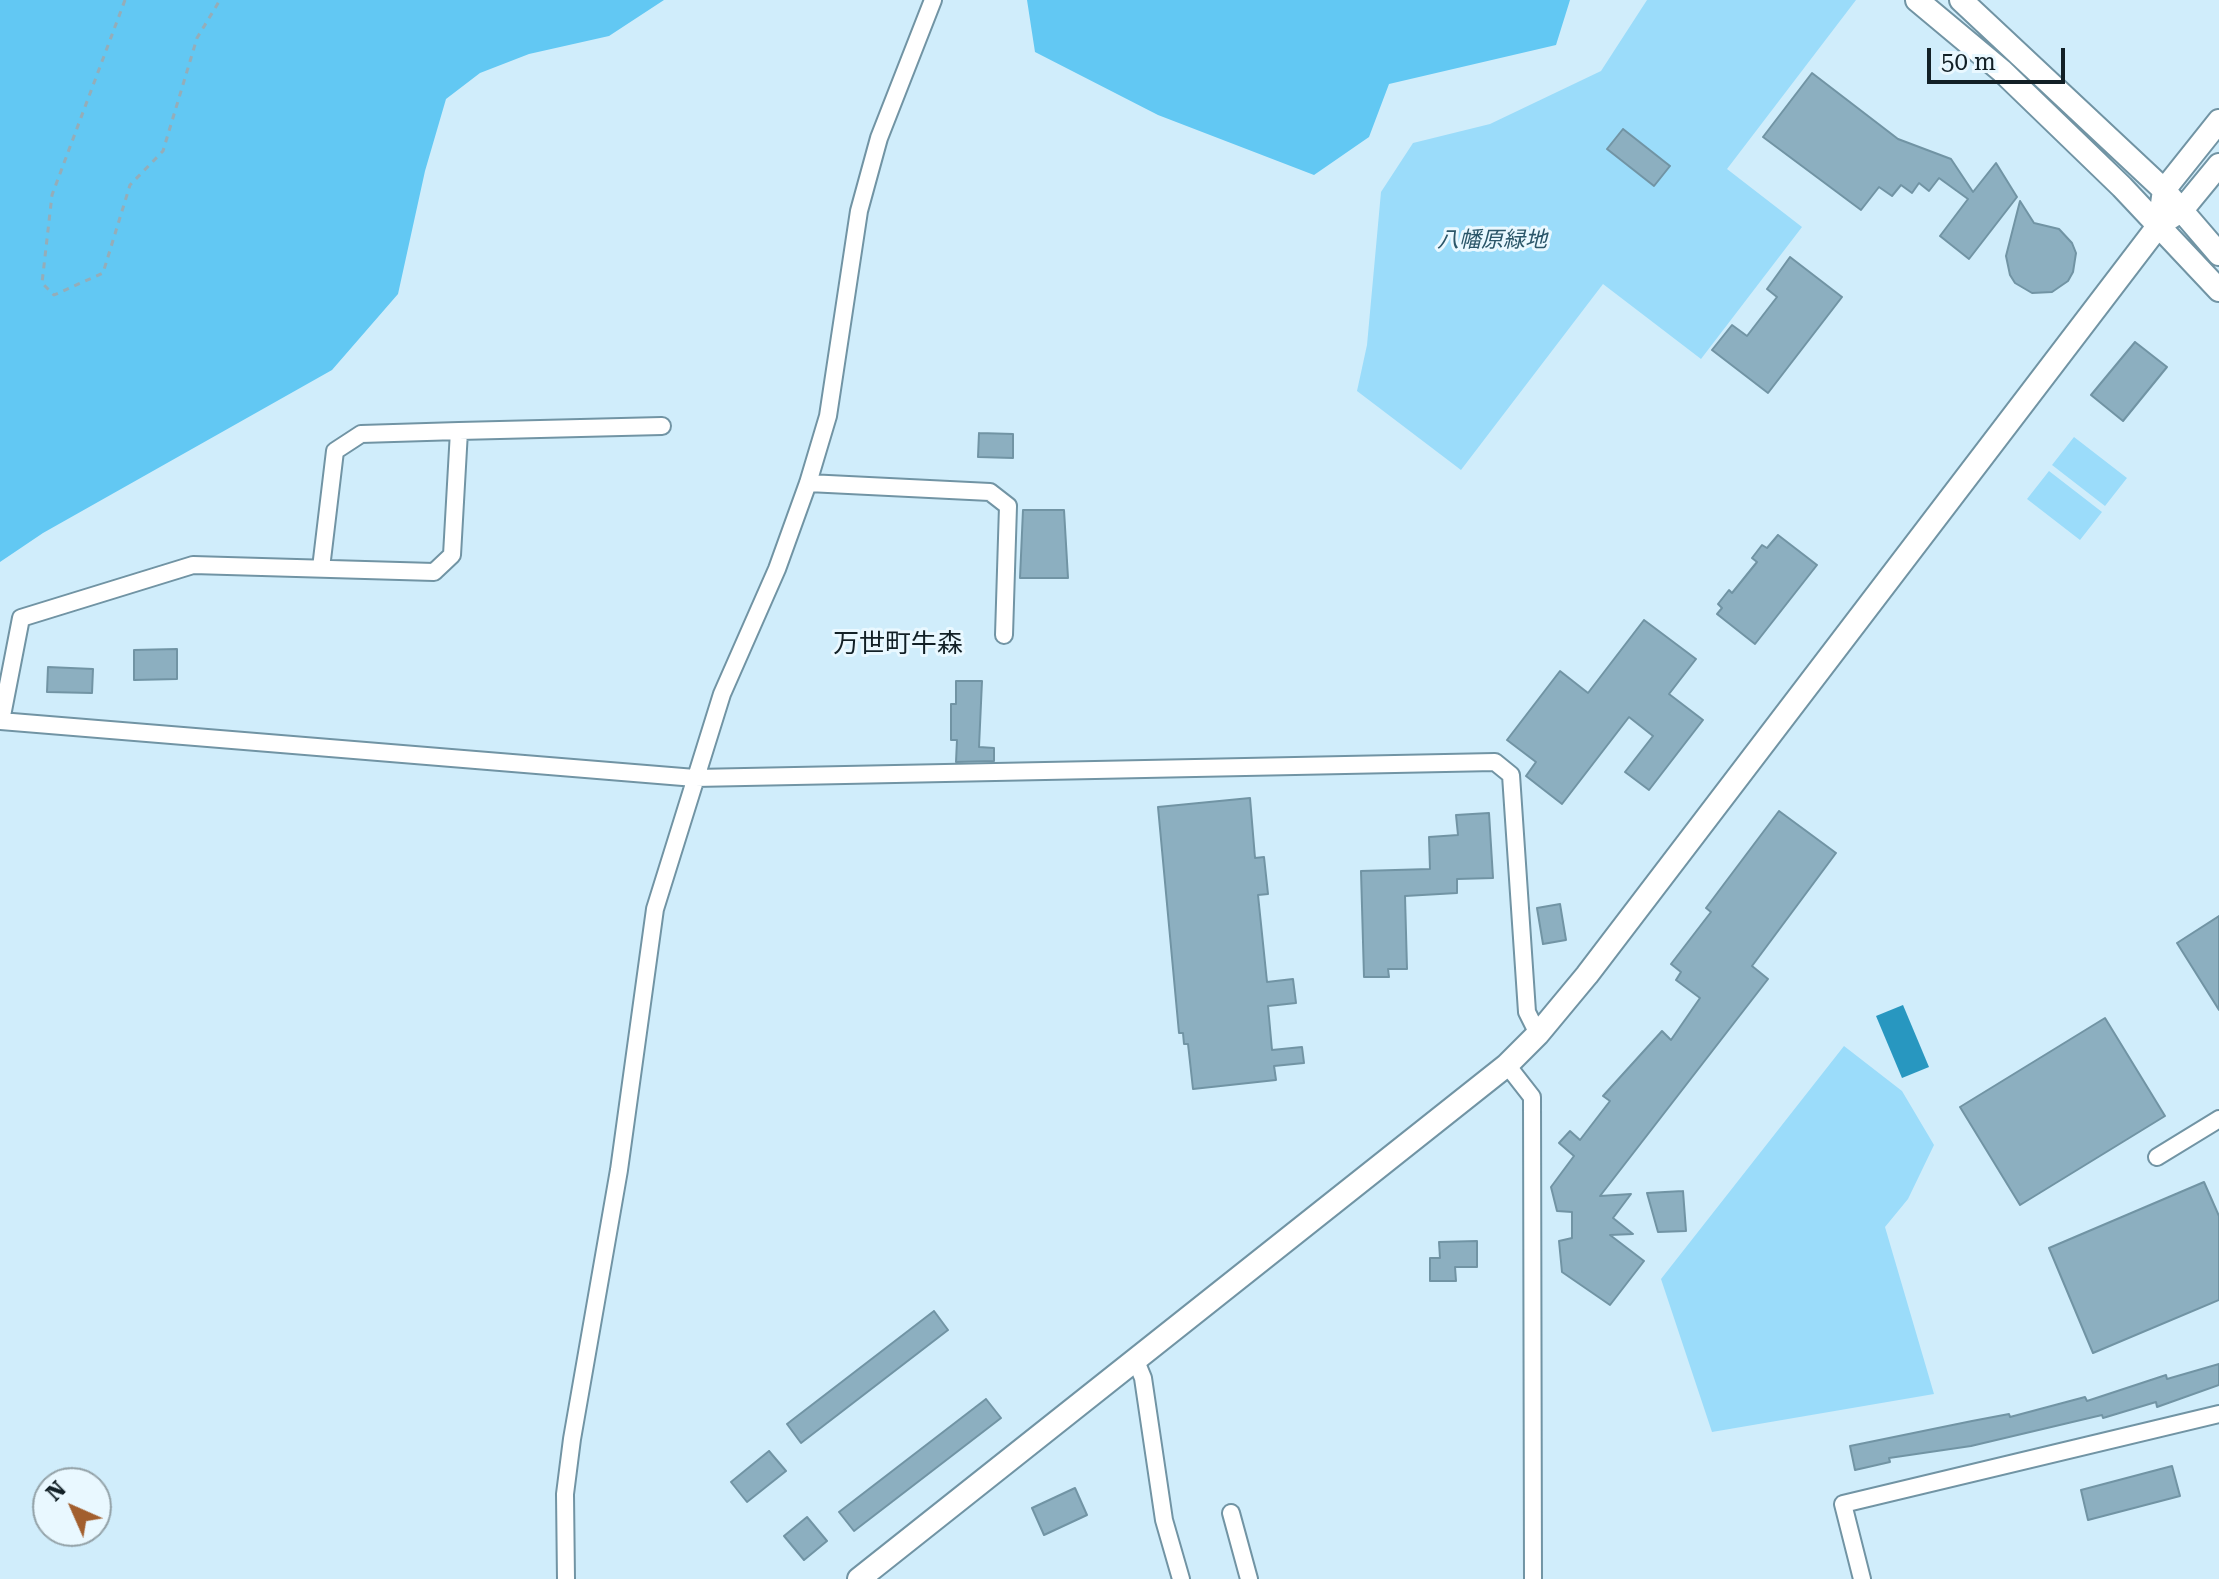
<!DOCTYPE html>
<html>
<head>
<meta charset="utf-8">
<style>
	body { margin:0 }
	#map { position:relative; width:2219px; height:1579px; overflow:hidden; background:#d0edfb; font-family:"Roboto Serif",serif }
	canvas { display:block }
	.north { position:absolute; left:32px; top:1467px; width:80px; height:80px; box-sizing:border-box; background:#e9f8ff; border:2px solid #93a2a8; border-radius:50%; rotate:315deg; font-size:22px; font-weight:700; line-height:32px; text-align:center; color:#122026 }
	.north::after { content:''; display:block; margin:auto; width:28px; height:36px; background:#a25f2e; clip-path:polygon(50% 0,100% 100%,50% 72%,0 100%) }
	.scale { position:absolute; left:1927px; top:48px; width:138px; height:36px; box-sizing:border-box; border:4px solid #122026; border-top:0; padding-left:10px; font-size:24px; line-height:28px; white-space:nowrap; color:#122026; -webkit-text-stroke:6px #e9f8ff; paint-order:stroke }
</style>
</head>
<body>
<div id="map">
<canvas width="2219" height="1579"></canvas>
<div class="north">N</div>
<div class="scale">50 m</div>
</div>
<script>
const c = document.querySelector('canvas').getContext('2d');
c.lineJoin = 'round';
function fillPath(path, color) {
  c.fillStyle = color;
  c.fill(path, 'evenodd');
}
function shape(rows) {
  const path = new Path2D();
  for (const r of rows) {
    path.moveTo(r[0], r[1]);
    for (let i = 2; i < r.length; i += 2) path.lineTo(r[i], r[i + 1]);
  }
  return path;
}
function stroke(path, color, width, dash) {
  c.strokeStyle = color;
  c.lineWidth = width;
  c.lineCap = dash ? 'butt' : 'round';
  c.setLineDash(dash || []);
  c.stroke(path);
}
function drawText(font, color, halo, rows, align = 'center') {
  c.font = font + ' "Roboto Serif","Noto Sans JP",serif';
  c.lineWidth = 6;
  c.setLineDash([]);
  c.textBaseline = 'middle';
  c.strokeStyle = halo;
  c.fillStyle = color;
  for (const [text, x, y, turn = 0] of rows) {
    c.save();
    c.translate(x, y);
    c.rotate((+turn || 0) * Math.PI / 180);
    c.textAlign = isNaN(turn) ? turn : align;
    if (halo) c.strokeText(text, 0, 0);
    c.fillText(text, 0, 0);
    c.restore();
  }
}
fillPath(shape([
	[1647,0,1856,0,1727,169,1802,227,1701,359,1603,284,1461,470,1357,391,1367,345,1381,192,1413,143,1490,124,1601,71],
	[2074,437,2127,478,2105,506,2052,465],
	[2049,471,2102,512,2080,540,2027,499],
	[1844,1046,1902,1091,1934,1145,1908,1199,1885,1227,1934,1394,1712,1432,1661,1279]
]), '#9bdcfa');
fillPath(shape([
	[0,0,664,0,609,36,529,54,480,73,446,99,425,171,398,294,332,370,43,533,0,562],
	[1027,0,1570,0,1556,45,1389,84,1369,137,1314,175,1158,115,1035,52]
]), '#62c8f3');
fillPath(shape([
	[1903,1005,1929,1067,1902,1078,1876,1016]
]), '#2897c0');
const building = shape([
	[1812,73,1898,139,1951,159,1973,192,1996,163,2017,197,1969,259,1940,236,1968,199,1939,178,1929,191,1919,183,1912,193,1901,185,1892,196,1879,187,1861,210,1763,137,1812,73],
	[1623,129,1670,166,1654,186,1607,149,1623,129],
	[2020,201,2034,223,2059,229,2072,243,2076,253,2073,272,2068,281,2052,292,2032,293,2015,283,2010,275,2006,256,2020,201],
	[1790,257,1842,297,1768,393,1712,350,1732,325,1747,336,1777,297,1767,289,1790,257],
	[2135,342,2167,367,2123,421,2091,395,2135,342],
	[979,433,1013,434,1013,458,978,457,979,433],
	[1023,510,1064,510,1068,578,1020,578,1023,510],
	[1778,535,1817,565,1755,644,1717,614,1722,608,1718,604,1729,590,1732,593,1757,562,1752,558,1762,545,1767,548,1778,535],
	[1644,620,1696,659,1669,694,1703,720,1649,790,1625,772,1653,736,1629,717,1562,804,1526,776,1536,762,1507,740,1560,671,1588,693,1644,620],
	[177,649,177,679,134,680,134,650,177,649],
	[48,667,93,669,92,693,47,692,48,667],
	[956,681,982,681,979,747,994,748,994,761,956,762,957,740,951,740,951,704,956,704,956,681],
	[1250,798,1255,858,1264,857,1268,894,1258,895,1267,982,1293,979,1296,1003,1268,1006,1272,1050,1302,1047,1304,1063,1274,1066,1276,1080,1193,1089,1188,1044,1184,1044,1183,1033,1179,1033,1158,807,1250,798],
	[1779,811,1836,853,1752,966,1768,979,1600,1196,1631,1194,1613,1218,1633,1234,1610,1235,1644,1261,1610,1305,1562,1272,1559,1241,1572,1238,1572,1212,1557,1211,1551,1187,1574,1156,1559,1143,1570,1131,1580,1140,1610,1101,1603,1096,1662,1031,1671,1040,1700,998,1676,980,1681,972,1671,964,1711,912,1706,908,1779,811],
	[1489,813,1493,878,1457,879,1457,893,1405,896,1407,969,1388,969,1389,977,1364,977,1361,871,1430,869,1429,837,1458,835,1456,815,1489,813],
	[1560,904,1566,940,1543,944,1537,908,1560,904],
	[2219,916,2219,1010,2177,943,2219,916],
	[2105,1018,2165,1116,2020,1205,1960,1107,2105,1018],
	[2204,1182,2219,1216,2219,1300,2093,1353,2049,1248,2204,1182],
	[1683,1191,1686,1231,1658,1232,1647,1193,1683,1191],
	[1477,1241,1477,1267,1455,1267,1456,1281,1430,1281,1430,1258,1440,1258,1439,1242,1477,1241],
	[934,1311,948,1330,801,1443,787,1424,934,1311],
	[2219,1364,2219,1385,2157,1407,2156,1402,2103,1418,2102,1415,1971,1446,1889,1458,1890,1462,1855,1470,1850,1446,1972,1421,2009,1414,2010,1417,2085,1397,2087,1401,2166,1375,2167,1379,2219,1364],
	[986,1399,1001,1418,854,1531,839,1512,986,1399],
	[769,1451,786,1471,747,1502,731,1482,769,1451],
	[2172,1466,2180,1496,2088,1520,2081,1490,2172,1466],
	[1075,1488,1087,1515,1044,1535,1032,1508,1075,1488],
	[807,1517,827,1541,804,1560,784,1536,807,1517]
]);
fillPath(building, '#8cafc0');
stroke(building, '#7194a4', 2);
const street = shape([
	[808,483,990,492,1008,506,1004,635],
	[321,568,335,451,361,434,459,431],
	[0,721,695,778,1495,762,1511,775,1527,1012,1538,1034],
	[1,721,21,618,193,565,434,572,452,555,459,431,662,426],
	[1507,1065,1532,1097,1533,1579],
	[2157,1157,2219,1119],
	[1136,1361,1143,1378,1164,1520,1181,1579],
	[1231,1513,1249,1579],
	[566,1579,565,1494,572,1439,619,1170,655,909,722,694,777,569,808,483,828,416,859,211,879,138,933,0],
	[1862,1579,1843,1504,2219,1414]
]);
const secondary = shape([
	[1917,0,2002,71,2122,187,2219,290],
	[1961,0,2164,190,2219,254],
	[2162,204,2164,190,2219,121],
	[859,1579,1507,1065,1538,1034,1587,975,2159,225,2182,210,2219,165]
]);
stroke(street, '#7194a4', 20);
stroke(secondary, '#7194a4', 26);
stroke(shape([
	[125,0,52,195,42,283,54,295,103,273,130,185,163,151,197,38,220,0]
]), '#95adb8', 3, [6, 6]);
stroke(street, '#fff', 16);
stroke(secondary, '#fff', 22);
drawText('italic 22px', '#2b5669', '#e9f8ff', [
	["八幡原緑地",1492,241]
]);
drawText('26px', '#122026', '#e9f8ff', [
	["万世町牛森",898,644]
]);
</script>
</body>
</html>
